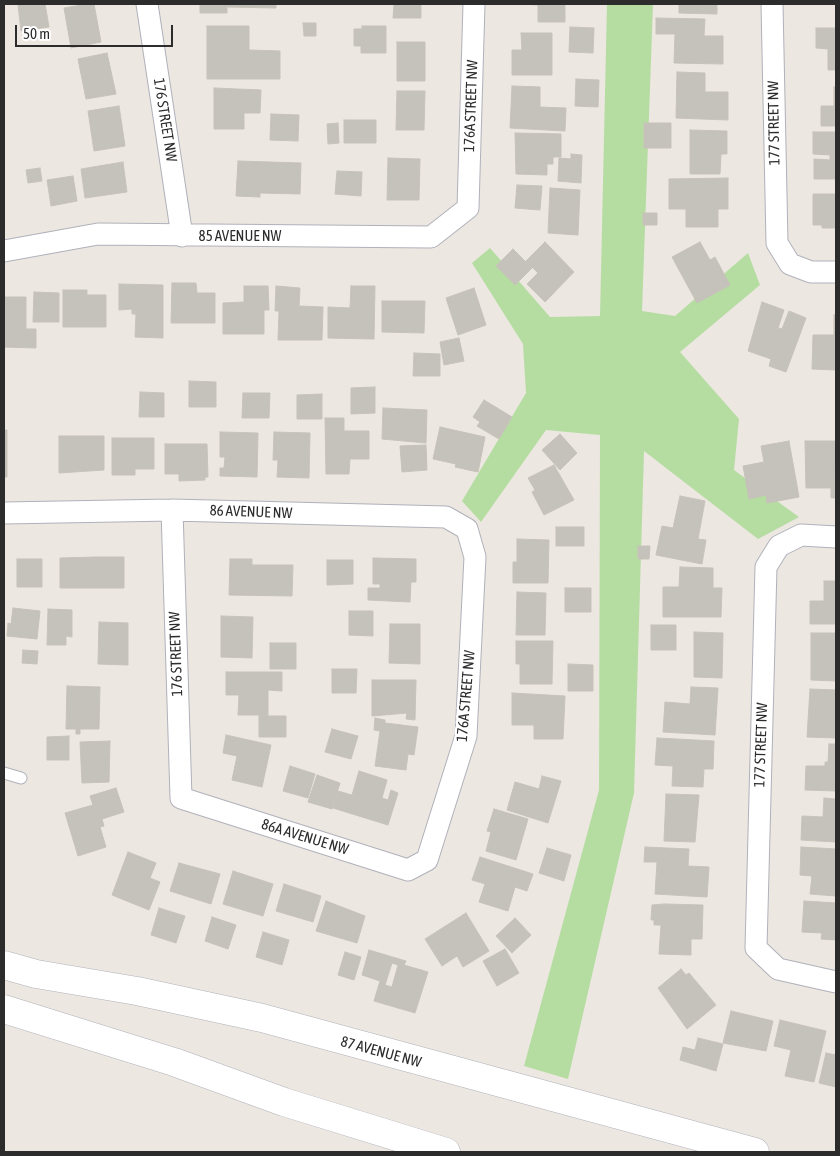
<!DOCTYPE html>
<html>
<head>
<meta charset="utf-8">
<style>
	body { margin:0 }
	#map { position:relative; width:840px; height:1156px; overflow:hidden; background:#ece7e0; font-family:"Asap Condensed",sans-serif }
	canvas { display:block }
	.frame { position:absolute; inset:0; border:5px solid #2c2c2c; pointer-events:none }
	.scale { position:absolute; left:15px; top:25px; width:158px; height:22px; box-sizing:border-box; border:2px solid #2c2c2c; border-top:0; padding-left:6px; font-size:15px; line-height:18px; white-space:nowrap; color:#2c2c2c; -webkit-text-stroke:4px #fff; paint-order:stroke }
</style>
</head>
<body>
<div id="map">
<canvas width="840" height="1156"></canvas>
<div class="frame"></div>
<div class="scale">50 m</div>
</div>
<script>
const c = document.querySelector('canvas').getContext('2d');
c.lineJoin = 'round';
function fillPath(path, color) {
  c.fillStyle = color;
  c.fill(path, 'evenodd');
}
function shape(rows) {
  const path = new Path2D();
  for (const r of rows) {
    path.moveTo(r[0], r[1]);
    for (let i = 2; i < r.length; i += 2) path.lineTo(r[i], r[i + 1]);
  }
  return path;
}
function stroke(path, color, width, dash) {
  c.strokeStyle = color;
  c.lineWidth = width;
  c.lineCap = dash ? 'butt' : 'round';
  c.setLineDash(dash || []);
  c.stroke(path);
}
function drawText(font, color, halo, rows, align = 'center') {
  c.font = font + ' "Asap Condensed",sans-serif';
  c.lineWidth = 4.5;
  c.setLineDash([]);
  c.textBaseline = 'middle';
  c.strokeStyle = halo;
  c.fillStyle = color;
  for (const [text, x, y, turn = 0] of rows) {
    c.save();
    c.translate(x, y);
    c.rotate((+turn || 0) * Math.PI / 180);
    c.textAlign = isNaN(turn) ? turn : align;
    if (halo) c.strokeText(text, 0, 0);
    c.fillText(text, 0, 0);
    c.restore();
  }
}
fillPath(shape([
	[607,4,653,4,642,311,675,316,748,253,760,285,680,352,739,419,734,470,799,517,758,539,644,451,634,793,568,1079,524,1066,599,790,600,435,546,430,481,522,462,501,526,393,523,344,472,263,490,248,550,317,600,316]
]), '#b5dda2');
const building = shape([
	[28,4,45,4,49,27,21,31,18,5,28,4],
	[88,4,94,4,101,42,71,48,64,8,88,4],
	[200,4,276,4,276,8,227,7,227,13,200,13,200,4],
	[394,4,421,4,421,18,393,18,394,4],
	[521,4,565,4,565,22,538,22,538,5,521,4],
	[679,4,717,4,717,14,679,13,679,4],
	[656,18,705,19,704,36,723,36,723,64,674,63,675,34,656,34,656,18],
	[303,23,316,23,316,36,304,36,303,23],
	[207,26,249,26,249,50,280,51,280,79,207,79,207,26],
	[362,26,386,26,386,53,361,53,361,46,354,46,354,29,362,29,362,26],
	[570,27,594,28,593,53,569,52,570,27],
	[816,28,836,28,836,70,828,70,828,49,816,48,816,28],
	[521,33,552,33,552,75,512,75,512,50,522,50,521,33],
	[397,42,425,42,425,81,397,81,397,42],
	[107,53,116,94,86,99,78,59,107,53],
	[677,72,705,73,705,92,728,92,728,120,676,118,677,72],
	[576,79,599,80,598,107,575,106,576,79],
	[512,86,540,87,540,107,566,108,565,131,510,128,512,86],
	[834,87,836,87,836,126,821,126,821,106,834,106,834,87],
	[214,88,261,90,260,113,244,113,244,129,214,129,214,88],
	[397,91,425,91,424,130,396,130,397,91],
	[119,106,125,146,94,151,88,111,119,106],
	[271,114,299,115,298,141,270,140,271,114],
	[344,120,376,120,376,143,344,143,344,120],
	[338,123,339,143,328,144,327,124,338,123],
	[644,123,671,123,671,148,644,148,644,123],
	[690,130,727,131,727,154,721,154,720,174,690,174,690,130],
	[813,132,836,132,836,179,814,179,814,159,830,160,830,155,813,154,813,132],
	[515,133,561,134,561,157,553,157,553,164,547,164,547,175,516,174,515,133],
	[571,154,582,155,581,183,558,181,559,158,571,159,571,154],
	[388,158,420,159,419,200,387,200,388,158],
	[238,161,301,163,300,194,260,193,260,197,236,196,238,161],
	[123,162,127,192,85,198,81,169,123,162],
	[40,168,42,181,28,183,26,170,40,168],
	[337,171,362,172,361,196,335,194,337,171],
	[73,176,77,201,51,206,47,180,73,176],
	[728,178,728,209,718,209,718,227,686,227,686,209,669,209,669,179,728,178],
	[517,185,542,186,540,210,515,208,517,185],
	[550,188,580,190,578,235,548,233,550,188],
	[836,188,836,228,822,228,822,225,813,225,813,194,836,194,836,188],
	[643,213,657,213,657,225,643,225,643,213],
	[545,242,574,272,545,302,527,284,538,273,526,261,545,242],
	[700,242,710,260,715,257,730,285,697,303,672,257,700,242],
	[513,249,532,268,515,285,496,266,513,249],
	[172,283,196,283,197,293,215,293,215,323,171,323,172,283],
	[119,284,163,285,163,338,135,337,136,314,132,314,132,309,119,310,119,284],
	[244,286,268,286,269,310,264,310,264,334,223,334,223,303,244,302,244,286],
	[276,286,300,288,299,306,323,307,322,340,278,340,279,311,275,311,276,286],
	[351,286,375,286,374,339,328,338,328,307,350,308,351,286],
	[474,288,486,325,458,335,446,298,474,288],
	[63,290,87,290,87,295,106,295,106,327,63,327,63,290],
	[34,292,59,293,59,322,33,322,34,292],
	[4,297,26,297,26,329,36,329,36,348,4,347,4,297],
	[382,301,425,301,424,333,382,332,382,301],
	[762,302,784,310,778,328,782,329,789,311,806,318,786,372,769,366,771,359,748,351,762,302],
	[834,315,836,315,836,370,812,369,813,335,834,335,834,315],
	[459,338,464,361,444,365,440,342,459,338],
	[414,353,440,354,440,376,413,376,414,353],
	[189,381,216,382,216,407,189,407,189,381],
	[375,387,375,413,351,414,351,388,375,387],
	[140,392,164,393,164,417,139,417,140,392],
	[243,393,270,393,269,418,242,418,243,393],
	[322,394,322,419,297,419,297,395,322,394],
	[484,400,512,417,499,439,477,426,480,422,473,417,484,400],
	[383,408,427,410,426,443,382,439,383,408],
	[325,418,344,418,344,431,369,431,369,459,350,459,349,474,326,474,325,418],
	[440,427,485,437,478,472,455,467,456,464,433,459,440,427],
	[4,430,7,430,7,477,4,477,4,430],
	[220,432,258,433,257,477,220,476,220,468,224,468,225,457,220,457,220,432],
	[274,432,310,433,309,478,277,477,278,460,273,460,274,432],
	[560,434,577,453,560,470,542,450,560,434],
	[59,436,104,436,104,470,59,473,59,436],
	[112,438,154,438,154,469,135,469,135,475,112,475,112,438],
	[789,441,799,497,767,503,766,495,749,499,743,466,764,462,761,446,789,441],
	[805,441,835,441,836,498,831,498,831,488,806,488,805,441],
	[165,444,207,444,208,477,205,477,205,480,179,481,179,474,165,474,165,444],
	[426,445,427,470,402,472,400,446,426,445],
	[554,465,574,500,544,515,532,492,535,490,528,478,554,465],
	[680,496,705,501,698,539,706,540,702,564,656,555,662,526,673,528,680,496],
	[556,527,584,527,584,546,556,546,556,527],
	[517,539,549,540,548,583,513,583,513,562,517,562,517,539],
	[638,546,650,546,649,559,638,559,638,546],
	[96,557,124,557,124,588,60,588,60,558,96,557],
	[373,558,416,559,416,582,411,582,410,602,368,600,368,588,380,588,380,584,373,584,373,558],
	[17,559,42,559,42,587,17,587,17,559],
	[230,559,252,559,252,565,293,565,292,596,229,595,230,559],
	[327,560,353,560,353,584,327,585,327,560],
	[680,567,713,568,713,588,722,588,721,617,663,617,663,587,679,587,680,567],
	[824,581,836,581,836,624,810,624,810,601,824,601,824,581],
	[565,588,591,588,591,612,565,612,565,588],
	[517,592,546,593,545,635,516,635,517,592],
	[13,608,40,611,37,639,7,636,8,623,11,624,13,608],
	[48,609,72,610,72,637,66,636,66,645,47,645,48,609],
	[349,611,373,611,373,636,349,635,349,611],
	[221,616,253,617,252,658,221,657,221,616],
	[99,622,128,623,128,665,98,664,99,622],
	[390,624,420,624,420,664,389,663,390,624],
	[651,625,676,625,676,650,651,650,651,625],
	[694,632,723,633,722,678,694,677,694,632],
	[811,633,836,633,836,681,811,680,811,633],
	[516,641,553,641,552,684,520,684,520,664,516,664,516,641],
	[270,643,296,643,296,669,270,669,270,643],
	[23,650,38,651,37,664,22,663,23,650],
	[568,664,593,665,593,691,568,691,568,664],
	[332,669,357,669,356,693,332,693,332,669],
	[226,672,282,672,282,691,268,690,268,716,286,716,286,737,259,737,259,715,238,715,239,695,226,695,226,672],
	[372,680,416,680,415,720,406,719,407,713,372,716,372,680],
	[67,686,100,687,99,729,80,729,80,734,76,734,76,729,66,729,67,686],
	[691,687,718,688,715,735,663,732,665,702,690,704,691,687],
	[810,689,836,690,836,738,807,737,810,689],
	[512,693,565,696,563,739,534,739,534,725,512,725,512,693],
	[375,718,385,720,385,723,418,727,414,755,408,754,406,770,375,766,380,731,374,730,375,718],
	[332,729,358,736,351,759,325,752,332,729],
	[226,735,271,745,262,787,232,780,237,756,223,753,226,735],
	[69,736,69,760,47,760,47,737,69,736],
	[657,738,714,741,713,769,704,769,703,787,672,786,673,766,655,765,657,738],
	[110,741,109,782,82,783,80,742,110,741],
	[829,744,836,744,836,791,805,790,806,766,825,766,825,762,828,762,829,744],
	[290,766,315,774,308,798,283,791,290,766],
	[359,771,387,780,382,798,388,800,391,790,398,793,388,825,333,808,338,791,352,795,359,771],
	[317,775,340,783,332,809,308,802,317,775],
	[542,776,561,781,548,823,507,810,515,782,539,789,542,776],
	[116,788,124,812,102,819,104,826,100,827,106,847,78,856,65,813,93,805,90,796,116,788],
	[666,794,699,795,695,842,664,841,666,794],
	[824,798,836,799,836,842,801,840,802,816,823,817,824,798],
	[494,809,528,819,516,860,486,851,491,832,487,831,494,809],
	[645,847,689,849,688,866,709,867,707,897,655,894,657,862,644,862,645,847],
	[801,847,836,849,836,896,810,894,812,876,800,875,801,847],
	[547,848,571,855,564,881,539,873,547,848],
	[128,852,156,863,150,878,160,882,149,910,112,895,128,852],
	[480,857,533,874,527,891,515,887,508,911,479,902,485,884,472,880,480,857],
	[179,863,220,874,211,904,170,891,179,863],
	[233,871,273,884,263,916,223,904,233,871],
	[284,884,321,896,313,922,276,911,284,884],
	[326,901,365,916,357,943,316,931,326,901],
	[804,901,836,903,836,940,821,939,822,933,802,932,804,901],
	[664,904,703,905,702,939,691,939,691,955,659,954,661,925,654,925,654,920,651,920,652,905,664,904],
	[159,908,185,916,176,943,151,935,159,908],
	[466,913,489,951,463,967,457,956,442,966,425,939,466,913],
	[212,917,236,925,228,949,205,941,212,917],
	[515,918,531,935,512,953,496,936,515,918],
	[263,932,289,940,282,965,256,957,263,932],
	[505,949,519,973,497,986,483,961,505,949],
	[369,950,406,961,404,965,428,972,415,1013,374,1001,380,981,362,975,369,950],
	[345,952,361,957,354,980,338,975,345,952],
	[392,963,398,965,392,987,385,985,392,963],
	[681,969,686,975,689,973,716,1005,687,1029,658,988,681,969],
	[731,1011,773,1021,766,1051,723,1043,731,1011],
	[780,1020,826,1031,814,1082,785,1076,791,1050,774,1046,780,1020],
	[698,1038,723,1044,716,1071,680,1060,683,1047,695,1050,698,1038],
	[826,1053,836,1055,836,1087,819,1083,826,1053]
]);
fillPath(building, '#c5c1bb');
stroke(building, '#c7c3b9', 1);
const lane = shape([
	[4,773,21,778]
]);
const street = shape([
	[147,4,182,236],
	[772,4,777,243,790,264,811,272,836,272],
	[4,251,98,234,431,237,468,208,474,4],
	[4,513,172,510,446,517,467,529,475,557,466,736,427,860,408,870,181,798,172,510],
	[836,537,801,535,779,546,766,567,756,948,778,969,836,982]
]);
const secondary = shape([
	[4,965,36,974,137,991,262,1018,755,1152],
	[4,1009,174,1062,284,1102,446,1152]
]);
stroke(lane, '#b0b1bb', 13);
stroke(street, '#b0b1bb', 23);
stroke(secondary, '#b0b1bb', 29);
stroke(lane, '#fff', 11);
stroke(street, '#fff', 21);
stroke(secondary, '#fff', 28);
drawText('15px', '#2c2c2c', '#fff', [
	["176A STREET NW",471,106,-88],
	["176 STREET NW",165,120,81],
	["177 STREET NW",774,123,-91],
	["85 AVENUE NW",240,236],
	["86 AVENUE NW",251,512,2],
	["176 STREET NW",176,654,-92],
	["176A STREET NW",466,696,-85],
	["177 STREET NW",761,745,-88],
	["86A AVENUE NW",305,837,17],
	["87 AVENUE NW",381,1052,15]
]);
</script>
</body>
</html>
